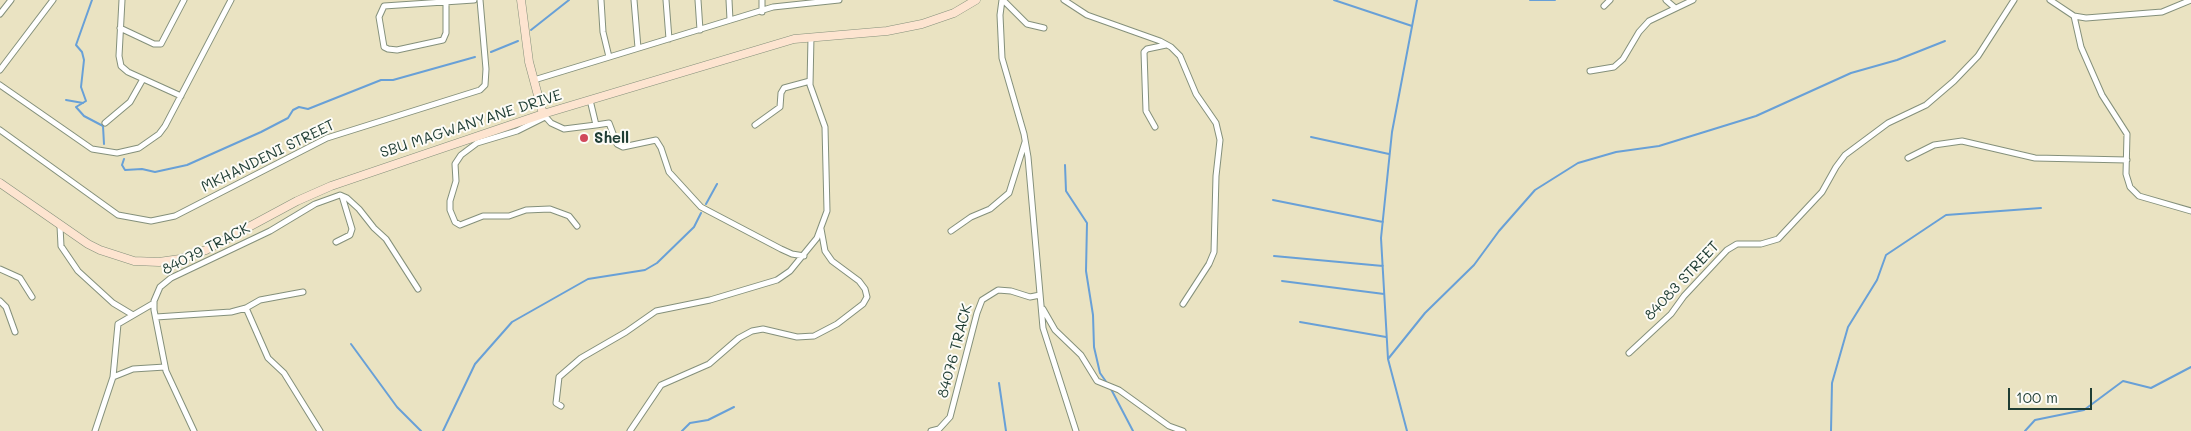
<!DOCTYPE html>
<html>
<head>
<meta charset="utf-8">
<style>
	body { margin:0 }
	#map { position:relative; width:2191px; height:431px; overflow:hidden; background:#eae3c2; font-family:Mali,sans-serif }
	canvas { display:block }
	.scale { position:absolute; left:2008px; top:388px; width:84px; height:22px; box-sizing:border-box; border:2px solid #1f3d34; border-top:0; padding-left:6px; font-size:15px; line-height:18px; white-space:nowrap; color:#1f3d34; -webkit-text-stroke:4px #fdfcf7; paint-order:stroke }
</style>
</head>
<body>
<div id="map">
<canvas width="2191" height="431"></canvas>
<div class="scale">100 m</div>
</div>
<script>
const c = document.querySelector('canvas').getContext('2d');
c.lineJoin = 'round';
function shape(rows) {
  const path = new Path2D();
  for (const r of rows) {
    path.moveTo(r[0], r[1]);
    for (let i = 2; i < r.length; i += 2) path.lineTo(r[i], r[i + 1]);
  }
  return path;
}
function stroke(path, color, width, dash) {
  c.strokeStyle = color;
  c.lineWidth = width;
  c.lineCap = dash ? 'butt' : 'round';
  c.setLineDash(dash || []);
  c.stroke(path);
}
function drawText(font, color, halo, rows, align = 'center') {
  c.font = font + ' Mali,sans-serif';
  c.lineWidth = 4;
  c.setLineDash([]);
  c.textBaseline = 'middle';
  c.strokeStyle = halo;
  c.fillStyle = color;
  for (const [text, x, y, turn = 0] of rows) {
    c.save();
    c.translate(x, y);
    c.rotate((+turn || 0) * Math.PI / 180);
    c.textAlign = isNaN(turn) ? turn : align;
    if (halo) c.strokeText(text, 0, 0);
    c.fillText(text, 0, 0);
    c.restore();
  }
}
stroke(shape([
	[92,0,76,45,82,52,84,60,81,87,86,101,76,107,84,116,103,126,104,144],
	[1334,0,1412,26],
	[1530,0,1555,0],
	[531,30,569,0],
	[491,52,518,41],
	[66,100,83,103],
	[1311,137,1389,154],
	[124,159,122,165,125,170,142,169,155,172,187,165,261,132,288,118,293,110,299,107,308,109,381,80,393,80,475,57],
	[1065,165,1066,191,1087,223,1086,271,1093,315,1094,347,1100,373,1107,383],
	[1273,200,1383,222],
	[706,204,717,184],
	[1274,256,1383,266],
	[1282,281,1384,294],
	[1300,322,1386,337],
	[351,344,397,407,421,431],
	[1388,359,1425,313,1474,265,1499,231,1535,190,1578,163,1616,152,1659,146,1756,116,1851,73,1897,60,1945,41],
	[999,383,1006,431],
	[1111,389,1133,431],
	[443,431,475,364,512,322,588,279,645,270,657,263,694,227,701,213],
	[682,431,690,423,708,420,734,407],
	[1407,431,1388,359,1381,238,1392,132,1417,0],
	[1831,431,1832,383,1848,327,1877,280,1886,255,1946,215,2041,208],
	[2025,431,2035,420,2084,410,2123,381,2151,388,2191,367]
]), '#68a0d7', 2);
const street = shape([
	[122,0,119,56,121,66,128,72,181,96],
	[601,0,603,32,609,57],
	[634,0,638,48],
	[666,0,669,39],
	[698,0,700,30],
	[729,0,730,20],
	[762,0,762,12],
	[1002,0,1000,15,1002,58,1024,134,1028,157,1043,328,1076,431],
	[1003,0,1027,24,1044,28],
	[1064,0,1087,15,1160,41,1171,47,1180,56,1196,94,1216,123,1220,140,1216,176,1214,252,1209,264,1183,304],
	[1666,0,1674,7],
	[2050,0,2074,16,2086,18,2162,12,2191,0],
	[446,3,446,33,443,40,397,50,388,49,384,47,379,17,384,6,474,0],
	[1604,6,1610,0],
	[0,14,11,0],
	[2074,16,2081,47,2102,95,2127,134,2126,174,2130,187,2139,196,2191,211],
	[120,28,154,44,161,44,184,0],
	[0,70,53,0],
	[1590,71,1614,67,1623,59,1639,32,1649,21,1693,0],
	[534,80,773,7,839,0],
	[0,85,92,149,117,153,139,148,159,134,165,126,231,0],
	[543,114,551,123,564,129,596,125,590,100],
	[545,117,517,131,477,143,461,155,455,164,456,181,450,201,450,210,455,222,460,225,483,216,509,216,526,210,550,209,569,216,577,226],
	[105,123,130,102,143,79],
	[596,125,609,123,617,144,623,147,656,140,661,148,669,172,701,207,781,249,792,254,804,256],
	[755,125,780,107,781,93,784,88,810,81],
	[1155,127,1146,111,1144,52,1147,49,1166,45],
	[0,130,118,215,151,221,175,216,327,138,480,90,485,85,486,69,480,0],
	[1908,158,1934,145,1962,141,2035,158,2127,160],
	[60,226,61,246,78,271,113,303,133,315],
	[951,231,971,217,990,209,1009,193,1025,142],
	[336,242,350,235,352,229,342,196],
	[0,269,20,278,32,297],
	[0,301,6,307,15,332],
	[154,303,118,324,113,377,133,369,165,367],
	[246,308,260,300,303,292],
	[1043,309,1055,330,1081,355,1097,381,1119,390,1169,426,1183,431],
	[156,317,231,312,246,308,268,358,284,373,320,431],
	[1629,353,1671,314,1684,296,1727,250,1737,244,1761,244,1778,239,1822,192,1836,167,1845,155,1888,123,1926,105,1954,81,1978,56,2014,0],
	[561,406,556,403,559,377,581,358,626,332,656,311,710,300,777,280,790,271,817,238,827,211,825,127,810,85,811,37],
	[95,431,113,377],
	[194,431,166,371,154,310,154,301,160,287,171,278,270,231,315,204,340,195,347,198,359,209,374,228,386,239,418,289],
	[630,431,661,385,709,364,739,338,752,331,763,329,797,337,814,336,837,324,863,304,867,297,865,289,859,281,832,261,825,251,821,229],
	[931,431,939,429,950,417,977,313,982,300,998,290,1011,291,1030,297,1040,295]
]);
const secondary = shape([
	[521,0,529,62,543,114],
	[0,183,88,244,100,250,134,261,159,262,180,259,206,250,297,201,331,186,543,114,794,39,887,31,922,24,954,13,976,0]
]);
stroke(street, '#84907b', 7);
stroke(secondary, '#84907b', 9);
stroke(street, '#fff', 5);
stroke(secondary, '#fde4d0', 8);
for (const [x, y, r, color] of [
	[584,138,5,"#d1495b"]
]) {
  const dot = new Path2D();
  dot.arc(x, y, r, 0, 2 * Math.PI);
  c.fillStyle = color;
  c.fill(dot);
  stroke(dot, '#fdfcf7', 2);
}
drawText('15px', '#1f3d34', '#fdfcf7', [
	["SBU MAGWANYANE DRIVE",471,124,-18],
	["MKHANDENI STREET",268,156,-26],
	["84079 TRACK",206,249,-27],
	["84083 STREET",1682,281,-47],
	["84076 TRACK",955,351,-75]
]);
drawText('bold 15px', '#1f3d34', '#fdfcf7', [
	["Shell",594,138]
], 'left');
</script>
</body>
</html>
